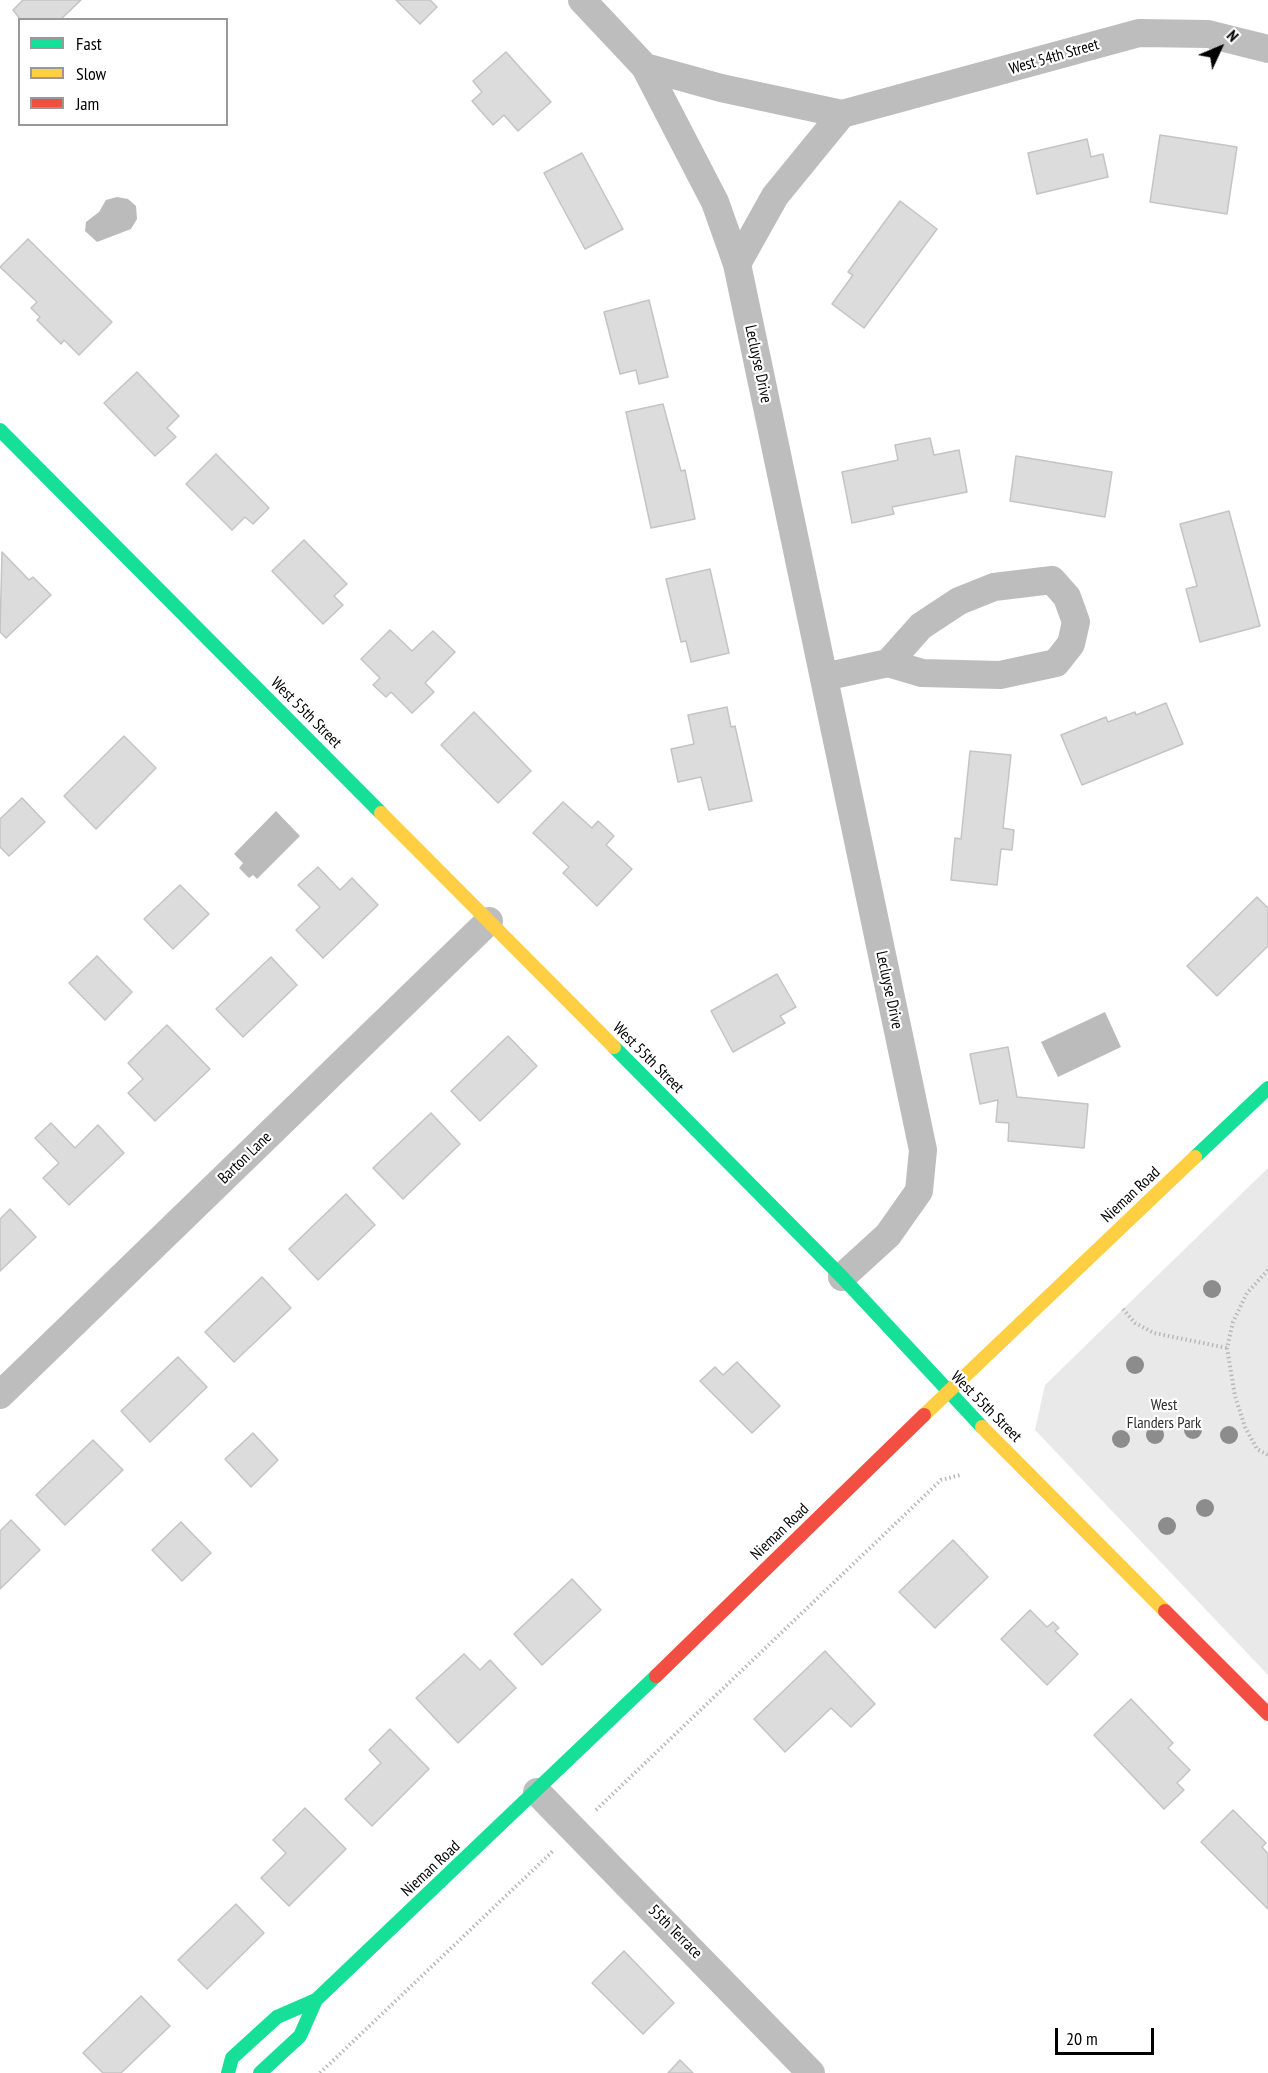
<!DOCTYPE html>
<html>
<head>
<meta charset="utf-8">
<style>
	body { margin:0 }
	#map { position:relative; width:1268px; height:2073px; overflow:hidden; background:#fff; font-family:"PT Sans Narrow",sans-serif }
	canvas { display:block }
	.legend { position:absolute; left:18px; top:18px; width:210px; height:108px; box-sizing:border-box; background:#fff; border:2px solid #999; margin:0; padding:8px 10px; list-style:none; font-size:18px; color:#000 }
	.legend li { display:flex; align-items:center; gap:12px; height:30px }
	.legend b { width:30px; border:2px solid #999 }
	.north { position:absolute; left:1190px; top:18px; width:60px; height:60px; -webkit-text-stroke:4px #fff; paint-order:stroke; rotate:46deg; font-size:16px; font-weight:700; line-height:24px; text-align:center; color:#000 }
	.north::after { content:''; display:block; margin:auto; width:21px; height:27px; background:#000; clip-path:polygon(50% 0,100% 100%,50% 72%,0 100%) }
	.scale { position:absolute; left:1055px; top:2028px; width:99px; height:27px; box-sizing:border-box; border:3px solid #000; border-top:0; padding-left:8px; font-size:18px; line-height:21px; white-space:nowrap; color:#000; -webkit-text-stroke:4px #fff; paint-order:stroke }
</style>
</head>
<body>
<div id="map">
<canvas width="1268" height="2073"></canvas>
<ul class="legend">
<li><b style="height:8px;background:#16e098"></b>Fast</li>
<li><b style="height:8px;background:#ffcf43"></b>Slow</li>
<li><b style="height:8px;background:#f24e42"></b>Jam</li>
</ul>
<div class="north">N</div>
<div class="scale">20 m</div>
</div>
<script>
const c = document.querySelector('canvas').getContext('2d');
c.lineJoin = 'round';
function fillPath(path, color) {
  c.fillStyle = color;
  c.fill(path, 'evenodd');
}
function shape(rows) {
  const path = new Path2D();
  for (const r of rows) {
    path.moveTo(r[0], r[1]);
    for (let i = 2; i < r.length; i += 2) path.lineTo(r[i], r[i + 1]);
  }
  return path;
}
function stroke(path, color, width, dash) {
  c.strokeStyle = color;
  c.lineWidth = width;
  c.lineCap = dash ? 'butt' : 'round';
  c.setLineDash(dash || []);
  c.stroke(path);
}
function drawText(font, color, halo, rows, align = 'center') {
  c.font = font + ' "PT Sans Narrow",sans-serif';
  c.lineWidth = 4.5;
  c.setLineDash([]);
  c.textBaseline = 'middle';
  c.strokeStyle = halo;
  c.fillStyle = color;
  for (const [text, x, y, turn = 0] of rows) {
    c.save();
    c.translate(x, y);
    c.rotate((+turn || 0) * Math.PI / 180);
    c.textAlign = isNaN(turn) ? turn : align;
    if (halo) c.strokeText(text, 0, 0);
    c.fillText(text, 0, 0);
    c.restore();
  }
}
fillPath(shape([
	[1268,1168,1268,1675,1035,1430,1045,1385]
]), '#e9e9e9');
fillPath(shape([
	[117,197,128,199,136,206,137,219,131,229,97,242,85,231,86,222,99,212,106,200],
	[276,811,300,836,257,879,253,875,249,878,239,868,243,863,234,854],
	[1105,1012,1121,1047,1058,1077,1041,1042]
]), '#bbb');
const building = shape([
	[23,0,81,0,60,20,21,20,13,10,23,0],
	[396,0,430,0,437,7,420,24,396,0],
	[506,52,551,102,518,131,504,115,493,125,472,101,482,92,473,81,506,52],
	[1160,135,1237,147,1227,214,1150,202,1160,135],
	[1087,139,1091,157,1103,154,1108,177,1037,194,1028,153,1087,139],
	[582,153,623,229,585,249,544,173,582,153],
	[900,201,937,229,864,328,832,304,853,275,848,272,900,201],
	[28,239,112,322,79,355,64,340,61,344,37,320,40,317,31,308,37,302,0,267,28,239],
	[649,300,668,377,639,384,636,370,620,374,604,312,649,300],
	[137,372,179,416,167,428,176,437,155,456,104,403,137,372],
	[663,404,681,471,685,470,695,519,651,528,626,412,663,404],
	[930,438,934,455,959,450,967,492,892,507,894,514,852,523,842,472,898,460,895,445,930,438],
	[216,454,269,508,253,524,245,517,232,530,186,484,216,454],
	[1016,456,1112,472,1105,517,1010,501,1016,456],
	[1229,511,1260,626,1200,642,1186,589,1197,586,1180,524,1229,511],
	[304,540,347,584,334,596,343,605,323,624,272,571,304,540],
	[2,552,29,580,33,577,51,595,6,638,0,632,2,552],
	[710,569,729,653,691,662,686,641,681,642,666,579,710,569],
	[390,630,412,651,433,631,455,652,425,683,434,692,412,713,391,692,386,697,373,685,380,678,361,659,390,630],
	[1166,703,1183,744,1082,785,1061,735,1106,717,1108,722,1135,712,1136,715,1166,703],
	[727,707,731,727,735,726,752,801,709,810,701,777,678,782,671,749,694,744,688,715,727,707],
	[474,712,531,771,498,803,441,745,474,712],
	[124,736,156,768,96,829,64,796,124,736],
	[970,751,1011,755,1003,828,1014,830,1012,850,1001,849,997,885,951,880,955,838,961,839,970,751],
	[22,798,45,822,9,856,0,847,0,819,22,798],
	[563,802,592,828,598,821,614,836,606,845,632,869,597,906,563,873,569,867,533,833,563,802],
	[318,867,340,890,352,878,378,905,323,958,296,930,320,907,298,885,318,867],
	[180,885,209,914,173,949,144,919,180,885],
	[1257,897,1268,908,1268,946,1217,996,1187,966,1257,897],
	[97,956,132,992,105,1020,69,983,97,956],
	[271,957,297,985,243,1037,216,1009,271,957],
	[777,974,796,1007,780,1016,785,1023,733,1052,711,1011,777,974],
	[167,1025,210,1069,155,1121,128,1093,143,1079,128,1063,167,1025],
	[508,1036,537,1066,480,1121,451,1091,508,1036],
	[1008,1047,1017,1097,1088,1104,1084,1148,1008,1141,1009,1123,996,1122,998,1100,980,1104,970,1054,1008,1047],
	[431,1113,460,1144,403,1199,373,1168,431,1113],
	[51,1123,75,1148,98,1125,124,1153,69,1205,43,1178,59,1163,35,1138,51,1123],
	[346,1194,375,1225,318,1280,289,1249,346,1194],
	[10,1209,36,1237,0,1271,0,1219,10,1209],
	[262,1277,291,1308,234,1362,205,1332,262,1277],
	[178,1357,207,1387,150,1442,121,1411,178,1357],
	[737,1362,780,1406,752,1433,700,1381,715,1367,723,1375,737,1362],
	[253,1433,278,1460,251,1487,225,1459,253,1433],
	[93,1440,123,1470,65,1525,36,1495,93,1440],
	[11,1520,40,1550,0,1589,0,1531,11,1520],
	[181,1522,211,1553,182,1581,152,1550,181,1522],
	[953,1540,988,1577,935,1628,899,1592,953,1540],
	[572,1579,601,1610,542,1665,514,1634,572,1579],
	[1030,1610,1047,1627,1053,1622,1059,1628,1055,1631,1078,1654,1047,1685,1001,1639,1030,1610],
	[825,1651,875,1704,851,1727,831,1708,785,1752,754,1719,825,1651],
	[464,1654,480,1670,490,1660,516,1688,458,1743,416,1698,464,1654],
	[1131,1699,1173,1743,1168,1748,1190,1770,1177,1783,1184,1790,1164,1809,1094,1735,1131,1699],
	[390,1729,429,1769,372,1826,345,1799,381,1763,369,1750,390,1729],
	[305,1808,346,1849,289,1906,261,1878,286,1853,273,1840,305,1808],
	[1233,1810,1266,1843,1262,1847,1268,1854,1268,1909,1201,1842,1233,1810],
	[236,1904,264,1933,207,1989,178,1960,236,1904],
	[624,1951,674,2003,643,2034,592,1983,624,1951],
	[141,1996,170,2026,121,2073,103,2073,83,2053,141,1996],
	[680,2060,693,2073,668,2073,680,2060]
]);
fillPath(building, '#dcdcdc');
stroke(building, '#c4c4c4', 1.5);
stroke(shape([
	[1268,1270,1247,1293,1233,1322,1227,1348,1235,1396,1245,1427,1257,1449,1268,1455],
	[1123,1309,1135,1323,1154,1333,1227,1348],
	[596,1810,941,1480,960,1475],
	[320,2073,553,1851]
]), '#b8b8b8', 4, [1.5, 3]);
stroke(shape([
	[582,0,645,67,721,88,842,114,1139,33,1208,34,1268,49],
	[645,67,715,202,737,264,923,1150,919,1191,888,1235,842,1277],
	[737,264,775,196,842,114],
	[824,677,888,663,922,673,1000,675,1056,663,1071,644,1076,622,1067,597,1052,580,994,587,959,601,921,626,888,663],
	[0,1395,489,921],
	[537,1792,811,2073]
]), '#bdbdbd', 28);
stroke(shape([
	[0,430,381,813],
	[614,1047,842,1277,982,1427],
	[1195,1157,1268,1088],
	[228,2073,232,2058,277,2017,316,2000,656,1676],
	[260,2073,300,2036,316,2000]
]), '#16e098', 14);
stroke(shape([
	[381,813,614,1047],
	[924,1415,1195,1157],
	[982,1427,1165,1611]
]), '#ffcf43', 14);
stroke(shape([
	[1165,1611,1268,1714],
	[656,1676,924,1415]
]), '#f24e42', 14);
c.fillStyle = '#8c8c8c';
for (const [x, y] of [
	[1212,1289],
	[1135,1365],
	[1193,1430],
	[1155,1435],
	[1229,1435],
	[1121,1439],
	[1205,1508],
	[1167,1526]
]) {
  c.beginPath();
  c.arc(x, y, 9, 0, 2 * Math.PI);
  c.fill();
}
drawText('16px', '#000', '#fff', [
	["West 54th Street",1054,57,-16],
	["Lecluyse Drive",758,364,78],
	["West 55th Street",306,713,45],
	["Lecluyse Drive",889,990,78],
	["West 55th Street",648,1058,45],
	["Barton Lane",245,1158,-44],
	["Nieman Road",1131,1195,-43],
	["West 55th Street",986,1407,45],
	["Nieman Road",780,1532,-44],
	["Nieman Road",431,1869,-43],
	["55th Terrace",675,1932,45]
]);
drawText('16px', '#2e2e2e', '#fff', [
	["West",1164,1405],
	["Flanders Park",1164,1423]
]);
</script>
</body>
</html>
